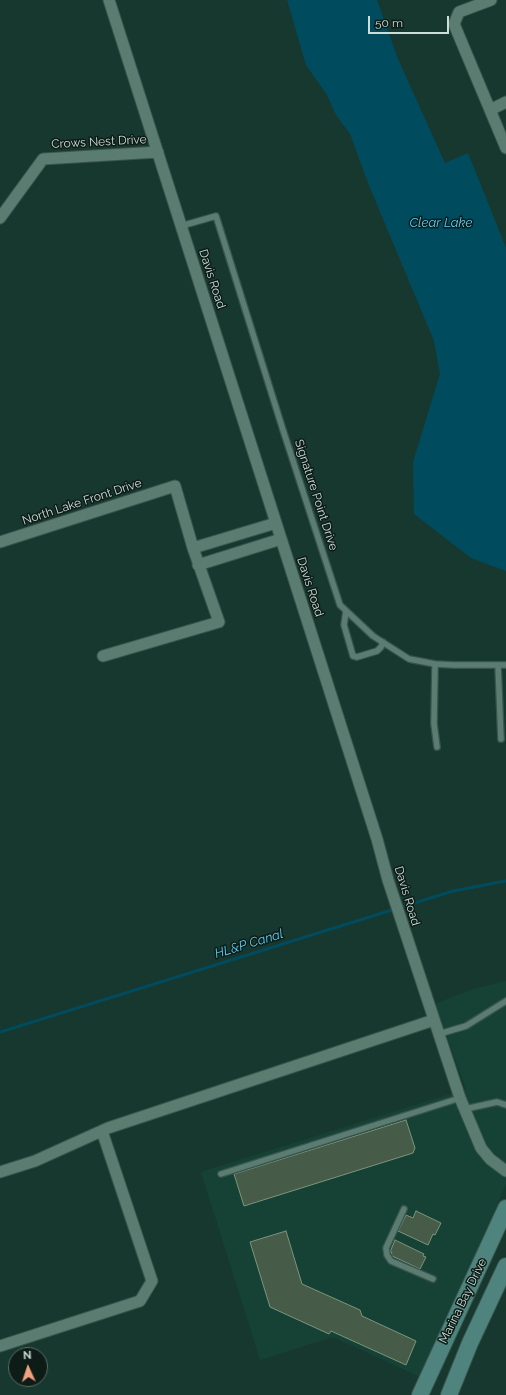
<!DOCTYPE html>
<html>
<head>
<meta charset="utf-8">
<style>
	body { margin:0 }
	#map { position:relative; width:506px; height:1395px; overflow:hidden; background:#17382e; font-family:Raleway,sans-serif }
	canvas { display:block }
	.north { position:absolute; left:8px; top:1347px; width:40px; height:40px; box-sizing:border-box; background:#0e1c18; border:1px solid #5a6a64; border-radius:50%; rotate:357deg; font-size:11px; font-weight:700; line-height:16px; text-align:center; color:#cbded7 }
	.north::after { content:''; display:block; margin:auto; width:14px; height:18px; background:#f2a17e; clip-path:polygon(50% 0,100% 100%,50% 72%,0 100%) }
	.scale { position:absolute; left:368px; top:16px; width:81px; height:18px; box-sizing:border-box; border:2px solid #cbded7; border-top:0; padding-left:5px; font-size:12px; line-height:14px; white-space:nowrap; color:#cbded7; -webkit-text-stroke:3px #0e1c18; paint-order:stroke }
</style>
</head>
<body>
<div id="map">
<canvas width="506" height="1395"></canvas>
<div class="north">N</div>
<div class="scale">50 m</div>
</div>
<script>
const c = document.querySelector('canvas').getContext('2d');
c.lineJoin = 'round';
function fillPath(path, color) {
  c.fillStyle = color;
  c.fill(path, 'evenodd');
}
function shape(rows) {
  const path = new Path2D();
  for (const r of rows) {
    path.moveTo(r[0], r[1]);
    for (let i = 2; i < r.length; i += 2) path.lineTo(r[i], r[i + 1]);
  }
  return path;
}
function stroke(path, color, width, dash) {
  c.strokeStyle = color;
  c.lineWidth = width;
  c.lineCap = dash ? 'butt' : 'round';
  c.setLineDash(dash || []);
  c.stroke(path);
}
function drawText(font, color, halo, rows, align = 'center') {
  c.font = font + ' Raleway,sans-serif';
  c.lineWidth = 3;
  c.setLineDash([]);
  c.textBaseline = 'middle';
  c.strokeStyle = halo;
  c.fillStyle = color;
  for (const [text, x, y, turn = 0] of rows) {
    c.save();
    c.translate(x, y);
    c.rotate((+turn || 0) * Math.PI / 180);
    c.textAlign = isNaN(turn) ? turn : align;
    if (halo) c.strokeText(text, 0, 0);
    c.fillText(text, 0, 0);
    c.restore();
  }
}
fillPath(shape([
	[506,981,506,1184,422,1378,333,1337,260,1360,201,1172,466,1089,435,1004,470,990]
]), '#164236');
fillPath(shape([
	[287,0,377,0,398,59,445,163,468,153,506,248,506,571,471,558,414,514,413,462,440,374,434,341,368,183,350,134,336,115,327,95,306,65]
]), '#014b5f');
stroke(shape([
	[0,1032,453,891,506,881]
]), '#014b5f', 3);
const building = shape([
	[406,1120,415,1148,413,1153,244,1206,234,1174,406,1120],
	[416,1211,441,1223,435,1235,433,1234,428,1245,398,1231,406,1215,413,1218,416,1211],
	[286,1231,302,1284,360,1310,362,1316,416,1341,406,1365,331,1331,329,1334,270,1307,250,1242,286,1231],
	[395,1240,424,1254,423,1256,426,1257,420,1269,390,1255,392,1252,390,1252,395,1240]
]);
fillPath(building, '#465c48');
stroke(building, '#7c947e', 1);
const lane = shape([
	[181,226,216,216,283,430,340,605,373,636,409,659,435,664,454,665,506,665],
	[346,611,344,625,353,656,357,657,377,651,381,647,383,642],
	[435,664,434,724,437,747],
	[498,665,501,739],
	[439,1034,466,1026,506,1001],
	[465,1109,497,1102,506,1105],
	[221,1174,460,1098],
	[404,1209,386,1248,387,1255,391,1261,433,1279]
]);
const street = shape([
	[109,0,377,839,388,880,460,1098,481,1148,490,1159,506,1171],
	[491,0,459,12,454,24,506,148],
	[490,110,506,102],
	[0,218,43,159,158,152],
	[0,542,175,486,193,548,219,622,103,656],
	[193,548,276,523],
	[198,565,281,539],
	[0,1172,35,1161,108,1128,434,1020],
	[0,1346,140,1301,152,1281,102,1131]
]);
const secondary = shape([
	[420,1395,506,1208],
	[449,1395,470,1343,506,1266]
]);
stroke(lane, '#39544d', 8);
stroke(street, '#39544d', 13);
stroke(secondary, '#39544d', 18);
stroke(lane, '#5a7c71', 5.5);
stroke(street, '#5a7c71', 11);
stroke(secondary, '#4e847d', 16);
drawText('12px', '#cbded7', '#0e1c18', [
	["Crows Nest Drive",99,142,-3],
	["Davis Road",212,279,72],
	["Signature Point Drive",316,495,72],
	["North Lake Front Drive",82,502,-18],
	["Davis Road",310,587,72],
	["Davis Road",407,896,73],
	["Marina Bay Drive",463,1301,-64]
]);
drawText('italic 13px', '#5ad0f9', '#0e1c18', [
	["Clear Lake",441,223],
	["HL&P Canal",249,944,-17]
]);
</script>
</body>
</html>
